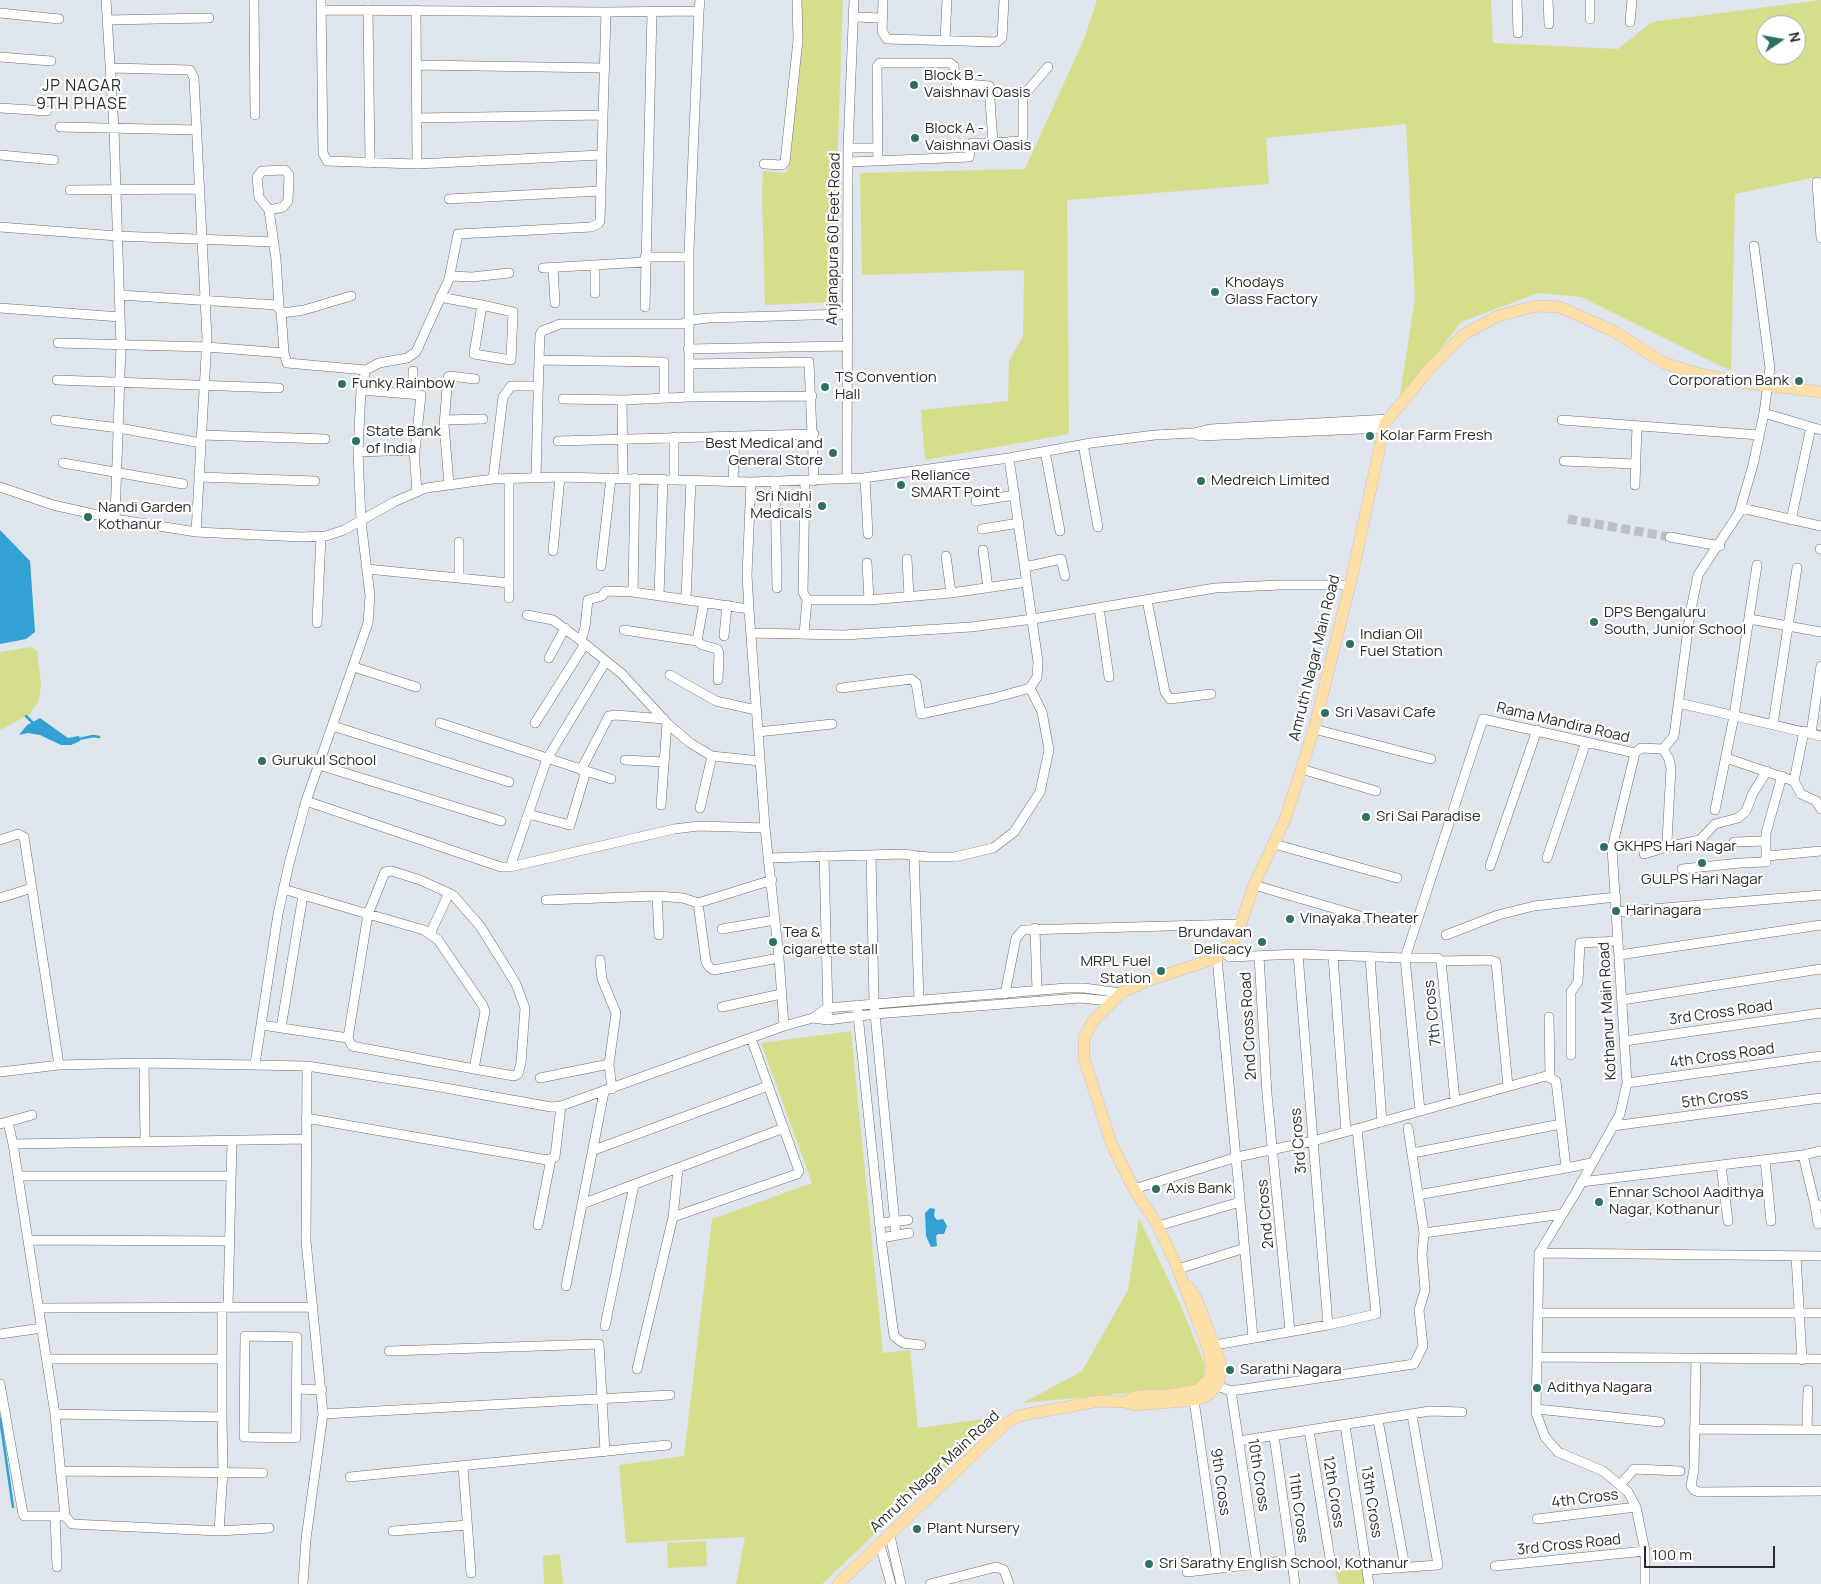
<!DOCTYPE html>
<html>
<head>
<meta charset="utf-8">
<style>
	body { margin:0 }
	#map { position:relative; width:1821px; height:1584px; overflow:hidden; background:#dfe5ec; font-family:Manrope,sans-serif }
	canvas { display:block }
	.north { position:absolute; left:1756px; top:15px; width:50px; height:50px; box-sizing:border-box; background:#fff; border:1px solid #a9aaab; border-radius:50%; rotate:78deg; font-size:14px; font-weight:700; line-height:20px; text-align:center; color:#292b2d }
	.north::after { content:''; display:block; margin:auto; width:18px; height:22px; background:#2e7162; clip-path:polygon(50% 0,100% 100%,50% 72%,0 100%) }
	.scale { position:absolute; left:1644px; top:1546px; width:131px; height:22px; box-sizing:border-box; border:2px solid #292b2d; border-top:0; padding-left:6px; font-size:15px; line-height:18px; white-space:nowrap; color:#292b2d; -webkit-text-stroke:4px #fff; paint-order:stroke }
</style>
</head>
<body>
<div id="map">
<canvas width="1821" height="1584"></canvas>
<div class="north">N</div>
<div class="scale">100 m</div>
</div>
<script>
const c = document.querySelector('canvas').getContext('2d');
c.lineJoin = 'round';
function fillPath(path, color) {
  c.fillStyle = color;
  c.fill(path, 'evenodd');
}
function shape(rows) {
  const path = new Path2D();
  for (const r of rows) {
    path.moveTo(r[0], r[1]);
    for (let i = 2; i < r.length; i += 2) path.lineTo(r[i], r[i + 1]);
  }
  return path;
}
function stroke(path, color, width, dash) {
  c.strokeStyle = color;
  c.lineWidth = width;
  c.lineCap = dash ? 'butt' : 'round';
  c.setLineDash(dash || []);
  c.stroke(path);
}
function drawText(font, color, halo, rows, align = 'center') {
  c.font = font + ' Manrope,sans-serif';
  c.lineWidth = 4.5;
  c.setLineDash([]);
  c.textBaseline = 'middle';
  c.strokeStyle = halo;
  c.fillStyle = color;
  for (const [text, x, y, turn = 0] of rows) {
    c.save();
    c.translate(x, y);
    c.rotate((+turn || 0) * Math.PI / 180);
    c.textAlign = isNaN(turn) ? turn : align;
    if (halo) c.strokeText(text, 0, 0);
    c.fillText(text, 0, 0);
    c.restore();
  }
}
fillPath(shape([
	[802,0,843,0,837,170,836,302,765,305,762,194,763,171,785,173,789,167,800,71],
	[1097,0,1491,0,1493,43,1618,49,1652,22,1821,0,1821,176,1735,194,1731,371,1581,297,1538,293,1461,322,1399,402,1415,298,1406,124,1266,138,1269,184,1067,200,1069,434,925,460,921,410,1008,401,1009,361,1023,336,1024,270,862,275,860,173,1025,169,1084,39],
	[1766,25,1796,25,1796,55,1766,55],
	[31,647,37,651,41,684,39,700,30,714,0,730,0,652],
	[851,1031,883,1353,910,1350,918,1428,998,1417,822,1584,736,1584,745,1537,626,1543,619,1465,684,1456,712,1219,812,1183,761,1043],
	[1139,1218,1181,1306,1205,1365,1203,1379,1192,1387,1023,1403,1082,1371,1128,1290],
	[706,1541,707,1566,668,1568,667,1543],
	[560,1554,563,1584,544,1584,543,1556],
	[1365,1569,1366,1584,1339,1584,1335,1571]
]), '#d6de8c');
fillPath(shape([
	[0,530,30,561,35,632,26,639,0,644],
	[40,718,68,738,79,736,80,741,71,745,61,745,40,735,28,733,19,735,27,725],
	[930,1208,935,1209,934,1216,937,1220,943,1219,947,1226,944,1234,938,1234,936,1236,937,1246,931,1247,926,1236,925,1213]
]), '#32a1d4');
stroke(shape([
	[26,716,34,724],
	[79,739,93,736,99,737],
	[0,1418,13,1507]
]), '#32a1d4', 2.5);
stroke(shape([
	[1568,519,1670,537]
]), '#bbc0c6', 9, [9, 4.5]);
const minor = shape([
	[106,0,114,129,121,345,115,519],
	[254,0,255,115],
	[321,0,323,153,327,161,417,164,601,155],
	[883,0,882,31,887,39,997,42,1002,38,1004,0],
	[1517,0,1518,33],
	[1548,0,1549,24],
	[321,10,606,12],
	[368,10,370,163],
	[416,10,417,164],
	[0,13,59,19],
	[853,17,882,18],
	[1590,19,1590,0],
	[107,20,209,18],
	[1630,22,1632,0],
	[945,40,947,0],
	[0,57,51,61],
	[417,65,605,68],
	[111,68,190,70,194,78,207,338,196,532],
	[0,108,47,111],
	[417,118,603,115],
	[60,127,197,130],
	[993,143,1020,141,1023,138,1023,96,1048,67],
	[848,148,878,148],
	[0,155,54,160],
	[849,162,874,161,969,157,972,143,993,143,989,86,956,83,954,66,950,63,880,63,877,67,878,161],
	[764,164,782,165,785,162,798,40,797,0],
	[1817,182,1821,238],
	[70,190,199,189],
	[449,199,600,191],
	[269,210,283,207,288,201,289,175,285,170,262,171,257,177,259,197,269,210,276,259,279,307],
	[0,227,117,236,274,242],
	[645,257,689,257],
	[543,268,645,262],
	[553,268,555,303],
	[450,276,472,277,509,273],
	[595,293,595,266],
	[120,295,276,305,281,311,284,353,287,363,366,370],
	[440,297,482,305,513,312,511,360,474,354,482,305],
	[645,307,652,12],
	[0,308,120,317],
	[282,313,304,310,351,296],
	[58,343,207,347,284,353],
	[688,349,846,346],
	[539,360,540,335,542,331,560,324,682,324,692,320,708,318,847,314],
	[689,364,809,362,814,481],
	[57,380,279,388],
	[361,390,421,395,415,451],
	[413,394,413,371],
	[689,397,812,396],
	[563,399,624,400],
	[1764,413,1821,430],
	[55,420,119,428,201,443],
	[444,420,483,419],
	[1562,420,1759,435],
	[1194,433,1201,436,1384,428],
	[201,435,325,439],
	[674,437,674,479],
	[558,441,814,434],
	[1083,444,1098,527],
	[1045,451,1060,531],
	[358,452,414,450,417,492],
	[1564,461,1635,464],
	[63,463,183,484],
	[199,477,315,481],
	[536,477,539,360,664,362,664,398],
	[509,478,509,598],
	[623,478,622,402,624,400,689,397,689,250,699,11],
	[865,478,868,534],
	[493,479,503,397,511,386,538,386],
	[847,479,848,148,854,0],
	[733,481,735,436],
	[775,481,777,588],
	[805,481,803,592,807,600,869,600,951,593,1027,582],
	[751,482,747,575,749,609,765,828,779,958,784,1026],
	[449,484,444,425,448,377,450,376,475,379],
	[1635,485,1637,426],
	[0,487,53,505,115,519,196,532,301,537,326,536,344,530,394,502,426,488,493,479,560,477,751,482,863,478,1009,458,1091,443,1155,435,1194,433,1210,429,1389,419],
	[976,501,1015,495],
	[1741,508,1821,526],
	[1791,520,1811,427],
	[982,529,1019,523],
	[1670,537,1720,546],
	[459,542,459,578],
	[1820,549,1821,549],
	[983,550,988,588],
	[553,551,560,477],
	[946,556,951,593],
	[907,559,909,597],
	[867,563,869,600],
	[601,566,611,478],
	[1025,567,1061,559,1065,576],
	[367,569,509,583],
	[633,592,635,478],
	[659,595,663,479],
	[686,599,691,480],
	[1147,600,1165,692,1170,699,1211,694],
	[1099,608,1109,677],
	[527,615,553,620,585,644,622,674,667,723,690,743,712,756,760,761],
	[1750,619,1821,632],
	[317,623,321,536],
	[624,630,697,641,704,602],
	[751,633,844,635,971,627,1033,619,1215,588,1280,585,1350,585],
	[804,634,807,600],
	[724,636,727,605],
	[581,641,585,627,588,600,602,596,606,591,633,592,749,609],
	[697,641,702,645,717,649,719,653,718,680],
	[549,658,565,628],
	[354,667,416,687],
	[670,675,716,701,756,710],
	[841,688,911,679,916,683,921,714,994,698,1030,688,1037,677,1038,662,1009,458],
	[1679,703,1821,736],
	[440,723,611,779],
	[535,723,585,644],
	[1773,724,1797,568],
	[333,726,509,782],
	[1314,729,1431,759],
	[758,732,832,724],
	[1811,733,1821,666],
	[1663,749,1669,759,1671,768,1667,841,1671,846,1700,840,1715,824,1738,818,1746,811,1753,793,1767,771],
	[1726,758,1794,781,1801,794,1816,801,1821,809],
	[625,760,664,762],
	[319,765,501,821],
	[1301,769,1376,791],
	[581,770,609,716,616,715,664,719],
	[1794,781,1804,731],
	[306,801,501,867,510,867,674,829,699,826,765,828],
	[661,805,667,723],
	[700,808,712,756],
	[1715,810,1734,716,1757,565],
	[528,814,570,825,586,771],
	[0,840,18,834,24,837,59,1065],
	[1734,842,1766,841],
	[1274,844,1397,878],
	[1644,854,1671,846],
	[871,855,874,1003,896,1235],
	[914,855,919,1000],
	[824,856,828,1013],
	[1767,856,1821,851],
	[769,858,902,854,929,857,954,857,993,848,1014,832,1040,792,1049,750,1042,712,1030,688],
	[1547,858,1586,742],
	[1490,866,1537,730],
	[510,867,547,759,606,661],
	[1682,869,1740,863,1766,862,1766,833,1782,776],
	[1254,885,1374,920],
	[283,889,368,914,424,930,438,940,482,1004,485,1011,474,1069,352,1046,348,1038,368,914,385,872,392,871,420,880,453,895,480,926,502,961,516,984,525,1008,521,1063,518,1074,514,1076,474,1069],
	[657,896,659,935],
	[0,898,32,888],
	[546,900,657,896,683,898,698,903,772,880],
	[698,903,706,962,709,967,714,970,779,958],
	[1616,912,1821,895],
	[1035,928,1037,991],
	[722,929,775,920],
	[430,934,449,893],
	[1446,935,1498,915,1534,906,1616,897],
	[1223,953,1230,957,1298,954,1405,958,1483,719,1635,753],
	[1298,954,1328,1325],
	[1619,955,1821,925],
	[1259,956,1267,1094,1290,1331],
	[1333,956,1346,1132],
	[1370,957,1382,1122],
	[1217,958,1253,1337],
	[600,960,602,979,616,1013,609,1064,612,1089],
	[1441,961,1490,960,1496,962,1508,1086],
	[1005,994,1016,938,1023,930,1241,924],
	[1622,1000,1821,969],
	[857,1005,882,1246,894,1336,903,1343,921,1345],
	[722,1007,781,994],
	[1549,1017,1550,1077],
	[813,1018,828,1020,875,1014,1080,998,1110,1001],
	[262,1025,348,1038],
	[281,1028,303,895],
	[1625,1041,1821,1013],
	[1571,1055,1571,992,1578,982,1580,943,1618,941],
	[144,1063,145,1142],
	[255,1064,278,914,289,864,306,801,368,623,370,596,361,521,358,452,361,390,366,370,379,363,407,358,416,352,449,279,458,234,591,227,598,224,600,221,606,12,699,11,700,0],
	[0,1072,59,1065,144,1063,307,1066,423,1084,551,1107,561,1106,784,1026,813,1018,827,1008,1066,988,1084,988,1121,993],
	[540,1078,609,1064],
	[1627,1083,1821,1056],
	[1420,1111,1405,958,1438,958,1441,961,1455,1100],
	[306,1118,547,1160,555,1157,561,1106],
	[8,1122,13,1144],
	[0,1124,32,1115],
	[1613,1126,1821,1098],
	[594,1150,768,1086],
	[1413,1153,1561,1124],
	[1803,1155,1815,1205],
	[1765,1160,1771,1221],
	[1721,1165,1728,1221],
	[18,1176,231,1176],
	[1581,1182,1803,1155,1821,1151],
	[1134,1189,1237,1157,1313,1141,1546,1076,1556,1081,1566,1168,1591,1163],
	[1418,1195,1566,1168],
	[582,1204,784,1128],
	[673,1217,797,1174,799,1171,751,1038],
	[879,1223,908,1220],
	[1818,1224,1815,1205,1821,1205],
	[538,1225,551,1159],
	[1158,1226,1240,1202],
	[1424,1233,1563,1214],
	[881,1238,909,1233],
	[28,1240,230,1241],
	[1539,1253,1821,1256],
	[1796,1256,1802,1360],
	[1178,1269,1245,1248],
	[566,1286,604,1092],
	[222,1307,222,1417],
	[228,1307,232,1141],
	[39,1308,313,1307],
	[1538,1313,1821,1313],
	[605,1326,634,1185],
	[0,1334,42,1328],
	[245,1336,297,1337,296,1438,244,1437,245,1336],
	[1215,1345,1328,1325,1376,1314,1357,1129],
	[389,1351,599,1344,605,1452],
	[1537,1357,1821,1359],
	[47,1359,222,1359],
	[1696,1359,1694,1469,1691,1486,1694,1490,1699,1492,1821,1491],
	[637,1369,673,1217,678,1169],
	[0,1384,23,1514,24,1516,65,1516],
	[1212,1384,1231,1391,1414,1364,1423,1346,1419,1310,1425,1290,1422,1254,1424,1233,1408,1128],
	[298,1389,322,1390],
	[1231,1391,1257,1563],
	[1194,1400,1218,1568],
	[1537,1409,1660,1422],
	[55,1414,222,1417,223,1471,219,1531,72,1524,65,1516,55,1414,13,1144,306,1139],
	[323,1414,670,1395],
	[1378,1420,1405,1567],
	[1345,1425,1369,1584],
	[1694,1429,1821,1430],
	[1309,1430,1330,1558],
	[1807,1430,1808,1390],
	[1274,1436,1295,1584],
	[1239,1441,1430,1411,1462,1412],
	[463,1466,471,1573],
	[60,1471,263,1473],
	[350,1477,667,1445],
	[1620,1485,1634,1469,1680,1471],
	[55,1516,57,1567],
	[1537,1519,1636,1507],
	[219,1531,269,1528],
	[393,1531,467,1525],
	[890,1536,901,1584],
	[880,1545,891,1584],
	[1495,1566,1645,1551],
	[1368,1570,1438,1565,1412,1415],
	[1187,1572,1291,1560],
	[303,1584,306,1539,323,1414,306,1241,307,1066],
	[930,1584,996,1567,1004,1570,1009,1584],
	[1645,1584,1645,1551,1636,1507,1628,1492,1603,1471,1558,1452,1545,1437,1536,1413,1539,1253,1575,1194,1620,1114,1627,1083,1612,848,1635,753,1641,748,1663,749,1674,736,1690,614,1698,575,1739,513,1753,465,1764,413,1770,368,1754,246]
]);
const major = shape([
	[1125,1402,1136,1396,1169,1395,1197,1390,1209,1379,1212,1366,1208,1348,1178,1269,1158,1226,1134,1189,1112,1145,1084,1059,1084,1038,1093,1021,1121,993,1149,980,1217,958,1231,945,1237,935,1254,885,1286,817,1314,729,1350,585,1385,423,1430,368,1463,335,1498,316,1536,306,1559,307,1578,315,1615,332,1664,363,1699,374,1739,382,1821,392],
	[838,1584,1005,1424,1018,1416,1099,1401,1125,1402,1136,1405,1185,1401,1203,1398,1209,1394,1219,1383,1220,1361,1197,1300,1188,1286]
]);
stroke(minor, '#6a6f74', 10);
stroke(major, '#c3c4c4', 12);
stroke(minor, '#fff', 9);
stroke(major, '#fedea7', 11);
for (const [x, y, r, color] of [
	[914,85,5,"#2e7162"],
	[915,138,5,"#2e7162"],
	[1215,292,5,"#2e7162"],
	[1799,381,5,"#2e7162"],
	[342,384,5,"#2e7162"],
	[825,387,5,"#2e7162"],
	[1370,436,5,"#2e7162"],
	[356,441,5,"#2e7162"],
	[833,453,5,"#2e7162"],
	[1201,481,5,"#2e7162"],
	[901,485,5,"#2e7162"],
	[822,506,5,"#2e7162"],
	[88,517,5,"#2e7162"],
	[1594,622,5,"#2e7162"],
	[1350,644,5,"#2e7162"],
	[1325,713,5,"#2e7162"],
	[262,761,5,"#2e7162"],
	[1366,817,5,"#2e7162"],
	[1604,847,5,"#2e7162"],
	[1702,863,5,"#2e7162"],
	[1616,911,5,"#2e7162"],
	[1290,919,5,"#2e7162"],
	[773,942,5,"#2e7162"],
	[1262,942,5,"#2e7162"],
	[1161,971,5,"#2e7162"],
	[1156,1189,5,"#2e7162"],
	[1599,1202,5,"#2e7162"],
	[1230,1370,5,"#2e7162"],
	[1537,1388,5,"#2e7162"],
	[917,1529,5,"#2e7162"],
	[1149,1564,5,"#2e7162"]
]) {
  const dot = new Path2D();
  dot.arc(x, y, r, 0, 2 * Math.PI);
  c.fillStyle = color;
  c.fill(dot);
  stroke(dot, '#fff', 2);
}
drawText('15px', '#292b2d', '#fff', [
	["Block B -",924,76],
	["Vaishnavi Oasis",924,93],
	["Block A -",925,129],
	["Vaishnavi Oasis",925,146],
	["Khodays",1225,283],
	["Glass Factory",1225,300],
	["TS Convention",835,378],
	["Hall",835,395],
	["Corporation Bank",1789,381,"right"],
	["Funky Rainbow",352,384],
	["State Bank",366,432],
	["of India",366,449],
	["Kolar Farm Fresh",1380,436],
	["Best Medical and",823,444,"right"],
	["General Store",823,461,"right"],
	["Reliance",911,476],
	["SMART Point",911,493],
	["Medreich Limited",1211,481],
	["Sri Nidhi",812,497,"right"],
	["Medicals",812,514,"right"],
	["Nandi Garden",98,508],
	["Kothanur",98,525],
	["DPS Bengaluru",1604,613],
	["South, Junior School",1604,630],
	["Indian Oil",1360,635],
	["Fuel Station",1360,652],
	["Sri Vasavi Cafe",1335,713],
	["Gurukul School",272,761],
	["Sri Sai Paradise",1376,817],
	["GKHPS Hari Nagar",1614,847],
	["GULPS Hari Nagar",1702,880,"center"],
	["Harinagara",1626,911],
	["Vinayaka Theater",1300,919],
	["Tea &",783,933],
	["cigarette stall",783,950],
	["Brundavan",1252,933,"right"],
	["Delicacy",1252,950,"right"],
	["MRPL Fuel",1151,962,"right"],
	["Station",1151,979,"right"],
	["Axis Bank",1166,1189],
	["Ennar School Aadithya",1609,1193],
	["Nagar, Kothanur",1609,1210],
	["Sarathi Nagara",1240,1370],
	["Adithya Nagara",1547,1388],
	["Plant Nursery",927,1529],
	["Sri Sarathy English School, Kothanur",1159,1564]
], 'left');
drawText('15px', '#292b2d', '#fff', [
	["Anjanapura 60 Feet Road",834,239,-89],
	["Amruth Nagar Main Road",1315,658,-76],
	["Rama Mandira Road",1563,723,13],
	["Kothanur Main Road",1608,1011,-93],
	["7th Cross",1433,1013,-96],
	["3rd Cross Road",1721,1013,-8],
	["2nd Cross Road",1249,1026,-93],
	["4th Cross Road",1722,1056,-8],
	["5th Cross",1715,1099,-8],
	["3rd Cross",1299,1141,-95],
	["2nd Cross",1266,1214,-95],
	["Amruth Nagar Main Road",935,1472,-43],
	["10th Cross",1258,1475,81],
	["9th Cross",1220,1482,82],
	["12th Cross",1333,1492,81],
	["4th Cross",1585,1499,-7],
	["13th Cross",1371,1502,81],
	["11th Cross",1298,1508,82],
	["3rd Cross Road",1569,1545,-6]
]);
c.letterSpacing = '1px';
drawText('16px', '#292b2d', '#fff', [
	["JP NAGAR",82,87],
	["9TH PHASE",82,105]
]);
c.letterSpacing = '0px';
</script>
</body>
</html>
